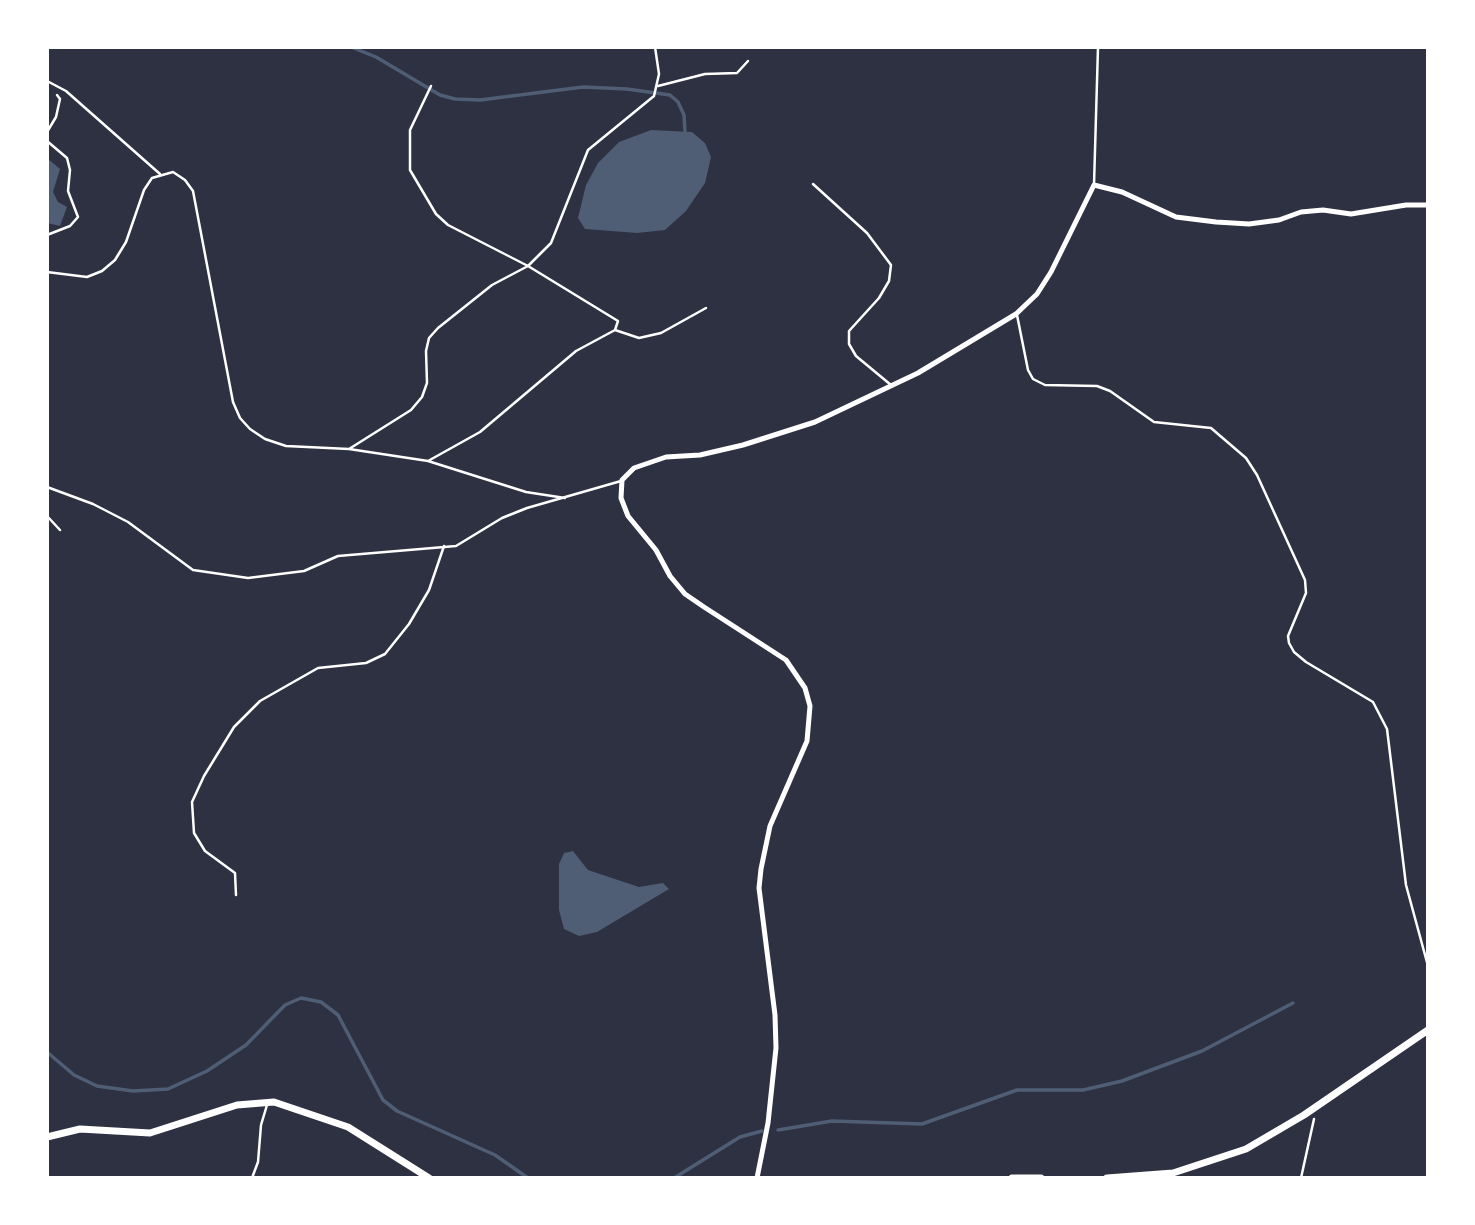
<!DOCTYPE html>
<html>
<head>
<meta charset="utf-8">
<style>
	body { margin:0 }
	#map { position:relative; width:1475px; height:1225px; overflow:hidden; background:#2d3142; font-family:"PT Sans",sans-serif }
	canvas { display:block }
	.frame { position:absolute; inset:0; border:49px solid #fff; pointer-events:none }
</style>
</head>
<body>
<div id="map">
<canvas width="1475" height="1225"></canvas>
<div class="frame"></div>
</div>
<script>
const c = document.querySelector('canvas').getContext('2d');
c.lineJoin = 'round';
function fillPath(path, color) {
  c.fillStyle = color;
  c.fill(path, 'evenodd');
}
function shape(rows) {
  const path = new Path2D();
  for (const r of rows) {
    path.moveTo(r[0], r[1]);
    for (let i = 2; i < r.length; i += 2) path.lineTo(r[i], r[i + 1]);
  }
  return path;
}
function stroke(path, color, width, dash) {
  c.strokeStyle = color;
  c.lineWidth = width;
  c.lineCap = dash ? 'butt' : 'round';
  c.setLineDash(dash || []);
  c.stroke(path);
}
fillPath(shape([
	[651,130,692,132,705,143,711,157,705,183,686,211,665,230,637,233,585,229,578,218,586,185,598,163,619,142],
	[47,158,60,169,53,192,58,202,67,207,60,226,47,223],
	[573,851,588,870,639,887,663,883,669,889,597,932,579,936,564,929,559,910,559,864,564,853]
]), '#4f5d75');
stroke(shape([
	[351,47,376,57,440,95,455,99,480,100,583,87,627,89,670,95,678,102,684,115,685,132],
	[47,1052,74,1075,97,1086,133,1091,168,1089,207,1071,246,1045,285,1005,301,998,321,1002,338,1015,383,1100,397,1111,495,1155,528,1178],
	[778,1130,832,1121,922,1124,1017,1090,1083,1090,1122,1081,1202,1051,1293,1003],
	[674,1178,740,1137,762,1131]
]), '#4f5d75', 3.5);
stroke(shape([
	[47,132,56,117,60,99,57,95],
	[47,141,67,158,70,170,68,191,78,217,70,226,47,235],
	[1301,1178,1314,1119]
]), '#fff', 2.5);
stroke(shape([
	[47,81,66,91,160,174],
	[658,86,705,74,737,73,748,61],
	[813,184,867,233,891,265,889,281,879,298,849,331,849,344,856,356,891,385],
	[1094,185,1098,47],
	[47,272,87,277,102,271,115,260,126,242,144,190,152,178,173,172,185,180,193,191,233,402,240,418,250,429,265,439,286,446,349,449,428,461,526,492,565,498],
	[1017,315,1028,370,1033,379,1045,385,1097,386,1110,391,1154,422,1211,428,1246,458,1257,475,1305,580,1306,593,1288,636,1289,643,1294,652,1306,662,1373,702,1387,729,1406,885,1428,966],
	[615,330,639,338,661,333,706,308],
	[349,449,411,410,422,397,427,383,426,351,429,338,438,328,492,285,528,266,551,243,588,150,654,96,659,74,655,47],
	[428,461,480,432,576,351,615,330,618,321,528,266,448,225,436,214,410,170,410,130,431,86],
	[47,487,93,504,128,522,193,570,248,578,304,571,338,556,456,546,502,518,527,508,621,481],
	[47,516,60,530],
	[236,895,235,873,205,851,194,833,192,802,204,776,234,727,260,701,318,668,366,663,385,654,409,624,429,590,444,546],
	[252,1178,258,1162,261,1125,267,1105]
]), '#fff', 2.5);
stroke(shape([
	[757,1178,768,1123,776,1048,775,1015,759,888,761,869,770,826,807,741,810,706,805,688,786,660,704,607,685,594,670,576,656,550,628,516,621,498,622,480,634,468,666,457,700,455,743,445,815,422,918,373,1016,314,1037,294,1051,272,1094,185,1122,192,1176,217,1216,222,1249,224,1279,220,1301,212,1323,210,1351,214,1406,205,1428,205]
]), '#fff', 5);
stroke(shape([
	[47,1137,80,1129,150,1133,237,1105,274,1102,348,1127,429,1178],
	[1012,1178,1041,1178],
	[1107,1178,1173,1173,1246,1149,1304,1115,1428,1030]
]), '#fff', 7);
</script>
</body>
</html>
